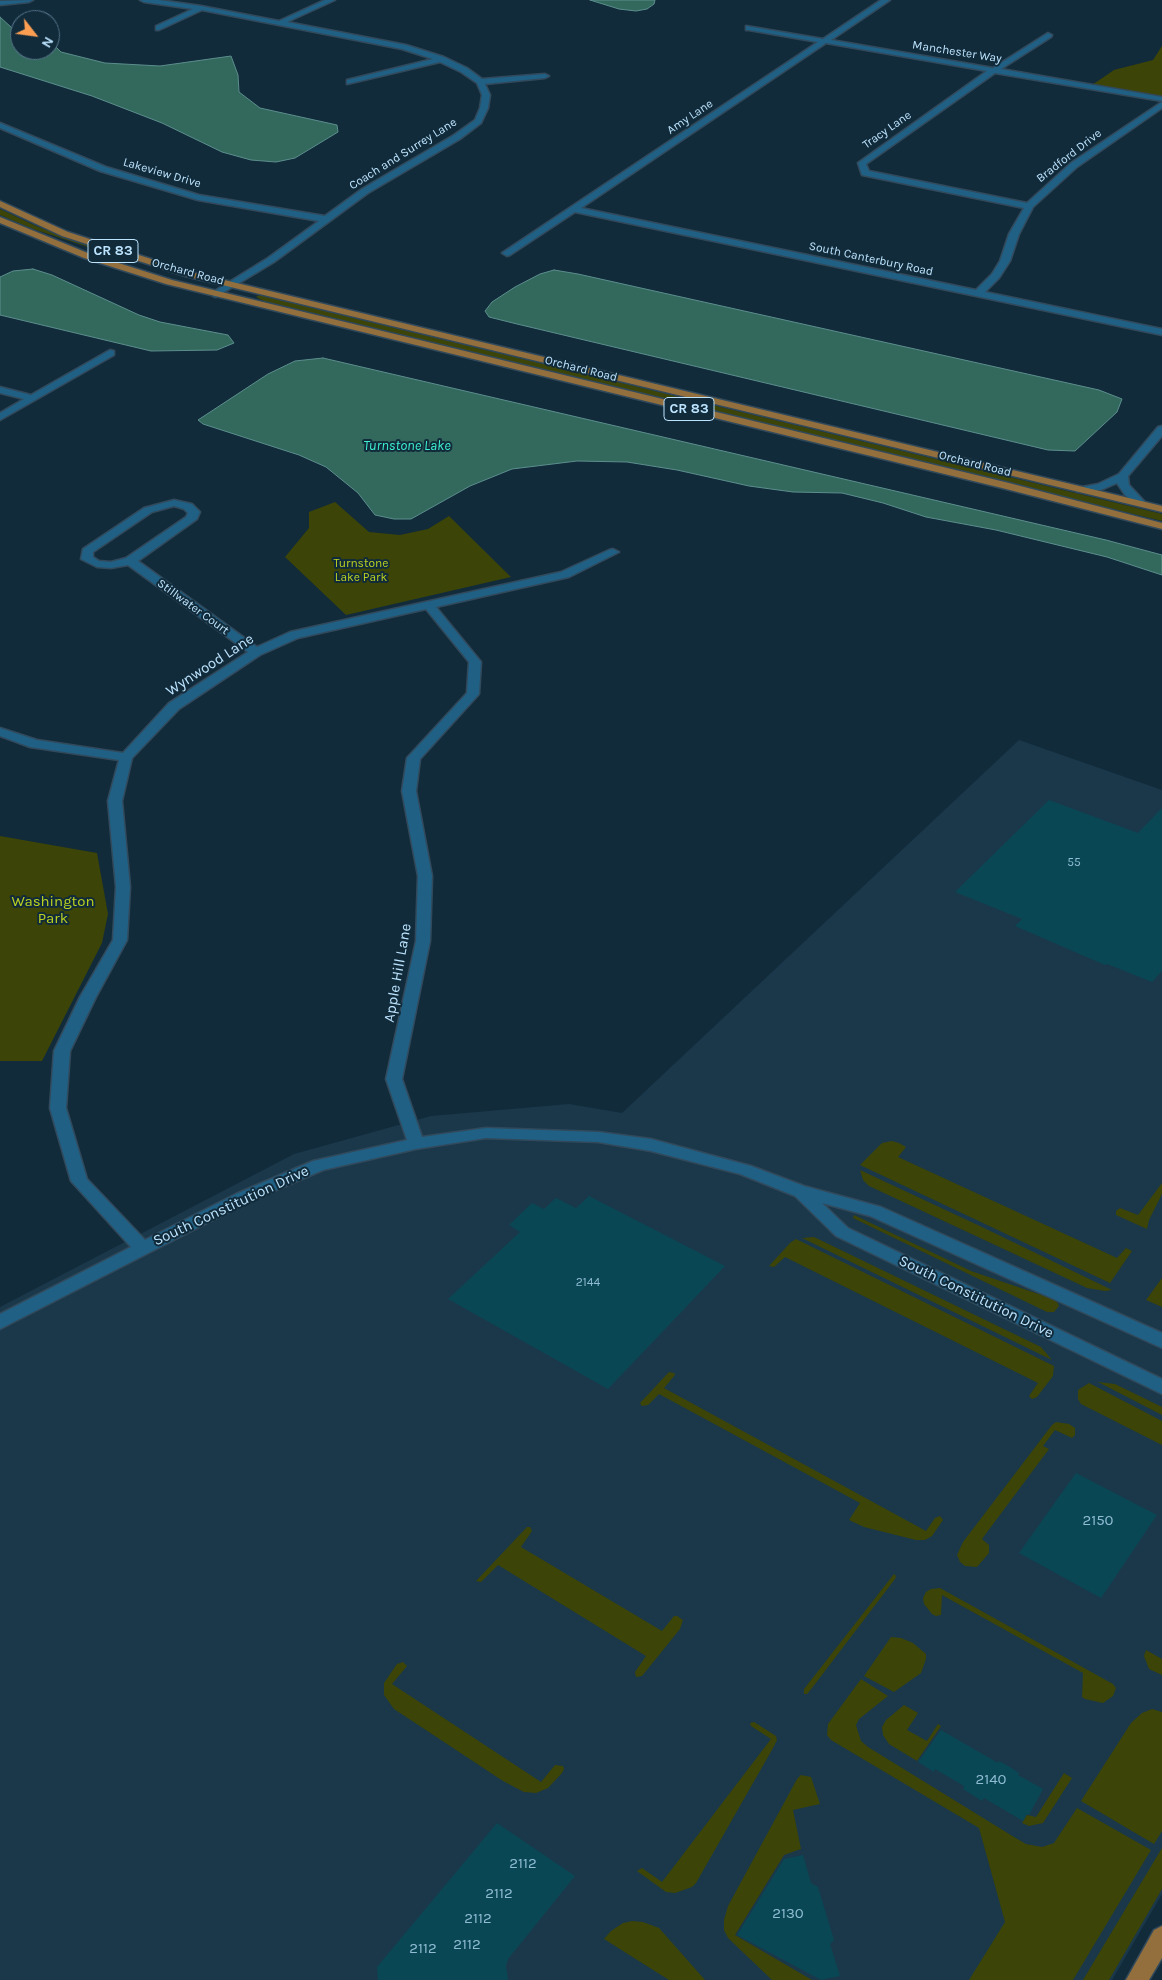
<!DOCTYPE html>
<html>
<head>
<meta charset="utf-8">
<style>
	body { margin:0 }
	#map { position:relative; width:1162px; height:1980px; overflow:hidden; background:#112b3b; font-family:Karla,sans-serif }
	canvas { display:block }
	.north { position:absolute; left:10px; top:10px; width:50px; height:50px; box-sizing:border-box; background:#112b3b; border:1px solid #567589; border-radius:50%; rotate:120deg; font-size:14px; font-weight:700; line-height:20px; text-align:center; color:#bde4fe }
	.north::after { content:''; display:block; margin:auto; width:18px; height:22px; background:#fc9e52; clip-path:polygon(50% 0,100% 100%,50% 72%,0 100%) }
</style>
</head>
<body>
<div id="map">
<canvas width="1162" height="1980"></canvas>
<div class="north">N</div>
</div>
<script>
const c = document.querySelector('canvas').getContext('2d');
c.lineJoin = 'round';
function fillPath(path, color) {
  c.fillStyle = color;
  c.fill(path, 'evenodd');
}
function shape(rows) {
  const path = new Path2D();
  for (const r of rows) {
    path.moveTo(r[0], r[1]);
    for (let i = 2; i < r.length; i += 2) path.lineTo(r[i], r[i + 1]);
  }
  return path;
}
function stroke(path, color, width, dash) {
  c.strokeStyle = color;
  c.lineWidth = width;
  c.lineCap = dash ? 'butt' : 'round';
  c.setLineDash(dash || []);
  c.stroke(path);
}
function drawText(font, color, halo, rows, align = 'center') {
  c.font = font + ' Karla,sans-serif';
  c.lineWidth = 4;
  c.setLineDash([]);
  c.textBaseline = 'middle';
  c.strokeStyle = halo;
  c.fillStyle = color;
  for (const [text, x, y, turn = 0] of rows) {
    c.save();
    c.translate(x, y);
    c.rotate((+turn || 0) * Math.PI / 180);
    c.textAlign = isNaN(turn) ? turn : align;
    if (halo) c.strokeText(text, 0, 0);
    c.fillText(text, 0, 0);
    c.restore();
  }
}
fillPath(shape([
	[1019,740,1162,790,1162,1894,1112,1980,0,1980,0,1307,294,1154,431,1116,569,1104,622,1113]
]), '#1a384a');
fillPath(shape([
	[1162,46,1162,97,1092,85,1114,70,1153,60],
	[0,209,36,226,109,254,33,229,0,215],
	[259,295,1162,514,1162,521,264,301,256,297],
	[335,502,369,532,400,535,428,529,449,516,511,577,346,615,285,557,309,528,309,512],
	[0,836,97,853,108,914,102,943,42,1061,0,1061],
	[892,1141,899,1143,906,1147,898,1157,1117,1258,1126,1248,1132,1251,1110,1283,860,1165,882,1143],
	[860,1170,982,1227,1112,1290,1105,1291,1087,1288,869,1186,863,1180],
	[1162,1183,1162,1194,1149,1220,1147,1229,1116,1215,1116,1211,1120,1208,1138,1215],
	[854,1215,971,1271,1056,1300,1059,1306,1054,1312,1047,1312,853,1218],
	[814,1237,1041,1347,1052,1360,802,1238],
	[796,1239,1054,1366,1053,1376,1037,1397,1032,1399,1029,1396,1038,1383,785,1257,774,1267,769,1266,790,1243],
	[1162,1278,1162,1307,1146,1300],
	[669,1372,674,1373,675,1375,664,1388,926,1531,935,1518,940,1516,943,1520,932,1536,925,1540,916,1540,864,1527,849,1520,860,1503,659,1394,648,1405,642,1406,640,1403],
	[1098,1382,1115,1384,1162,1407,1162,1415],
	[1089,1383,1162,1421,1162,1445,1081,1404,1078,1399,1078,1390],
	[1056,1422,1069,1424,1075,1428,1075,1435,1072,1438,1055,1430,1043,1446,1049,1449,982,1539,989,1545,989,1553,977,1567,965,1566,960,1562,957,1555,963,1542,1052,1425],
	[527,1527,530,1527,532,1531,521,1547,662,1631,674,1616,677,1616,683,1620,680,1629,642,1676,636,1677,635,1672,646,1656,498,1565,481,1582,476,1581],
	[894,1574,896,1576,895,1579,812,1688,807,1694,804,1694,804,1689],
	[940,1588,1113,1684,1116,1688,1113,1696,1103,1703,1085,1699,1082,1697,1083,1673,942,1595,941,1615,936,1616,932,1614,924,1604,923,1598,926,1592,931,1589],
	[891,1637,901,1638,913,1643,926,1654,926,1659,921,1673,894,1692,864,1676],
	[1146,1650,1162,1659,1162,1675,1149,1669,1144,1656],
	[403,1662,407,1666,392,1684,541,1782,555,1765,563,1766,564,1769,562,1773,548,1788,536,1793,524,1792,503,1781,394,1709,384,1695,384,1683,397,1664],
	[861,1679,888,1696,859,1719,856,1725,861,1741,868,1747,1014,1837,1026,1844,1042,1847,1054,1843,1077,1808,1151,1850,1073,1980,969,1980,1005,1922,979,1828,831,1740,827,1735,828,1724],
	[904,1705,918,1713,907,1730,927,1741,938,1724,941,1726,917,1761,889,1744,883,1735,882,1727,886,1720],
	[1152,1709,1162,1712,1162,1831,1154,1844,1081,1801,1131,1723,1142,1713],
	[754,1722,776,1736,777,1740,773,1748,696,1883,692,1887,675,1893,666,1892,637,1871,642,1868,662,1882,771,1739,751,1726,750,1723],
	[1064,1773,1072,1778,1043,1823,1029,1826,1022,1823,1027,1815,1036,1817],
	[801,1775,811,1777,820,1804,793,1810,801,1849,784,1855,735,1935,812,1980,772,1980,728,1938,724,1930,724,1920,728,1906,797,1779],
	[1162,1848,1162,1889,1109,1980,1083,1980],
	[632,1921,643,1922,659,1928,705,1980,669,1980,604,1939,611,1931,623,1923]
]), '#3c4407');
const water = shape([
	[590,0,655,0,654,4,647,9,636,11,619,9,590,0],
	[0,17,12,28,20,30,20,50,50,50,50,41,61,52,105,63,160,66,231,56,238,75,239,92,260,108,337,125,338,132,295,158,276,162,251,160,222,152,162,123,92,96,0,67,0,17],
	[33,269,52,275,139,315,160,322,228,335,234,343,217,350,151,351,0,315,0,277,13,271,33,269],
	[554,270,578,274,1099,390,1122,399,1117,412,1075,451,1048,450,517,324,489,317,485,311,492,302,515,287,540,274,554,270],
	[323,358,1106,540,1162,555,1162,575,1107,557,996,530,926,517,883,503,842,493,793,492,749,486,677,470,627,462,577,461,512,469,470,486,411,519,394,519,375,515,358,493,326,467,299,455,203,424,198,420,268,374,295,361,323,358]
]);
fillPath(water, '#33695d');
stroke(water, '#5c8e8d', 1);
fillPath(shape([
	[1049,800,1138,833,1162,808,1162,971,1152,982,1107,964,1105,965,1015,926,1022,919,955,892],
	[589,1196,725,1266,608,1389,448,1299,520,1232,509,1225,532,1203,544,1209,556,1198,576,1208],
	[1076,1473,1157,1515,1101,1598,1019,1553],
	[941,1730,998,1763,999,1761,1010,1767,1019,1773,1018,1775,1043,1789,1029,1815,1027,1814,1023,1821,984,1798,982,1801,963,1789,964,1786,935,1769,934,1772,918,1762],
	[497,1823,575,1876,508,1959,506,1966,508,1980,378,1980,377,1967],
	[803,1855,811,1883,818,1887,834,1940,830,1944,840,1976,821,1980,737,1935,784,1859]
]), '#0a4755');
const minor = shape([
	[33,0,29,2,0,5,0,1,33,0],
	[140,0,159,0,201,6,279,21,325,0,335,0,287,22,406,45,444,57,467,68,482,79,545,74,549,76,545,78,485,84,490,95,488,108,481,123,460,139,368,193,274,262,216,297,213,296,213,292,268,258,319,221,198,200,100,171,0,128,0,123,106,167,199,195,325,216,362,189,454,135,475,120,480,108,482,95,477,83,461,72,440,62,347,84,347,80,433,59,402,49,202,10,159,30,156,30,156,26,193,9,144,2,140,0],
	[881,0,890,0,831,40,993,68,1048,33,1052,35,1051,37,1001,69,1162,97,1162,101,995,73,866,164,869,171,1027,203,1071,163,1162,102,1162,108,1077,167,1033,207,1019,234,1010,261,999,278,985,292,1162,329,1162,335,575,212,510,255,507,256,502,253,818,42,749,30,746,30,746,26,823,39,881,0],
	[826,43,987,71,858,163,862,175,1024,208,1009,234,1000,261,992,274,976,290,581,208,826,43],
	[110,350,114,351,114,355,0,420,0,413,24,399,0,393,0,387,31,395,110,350],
	[1162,426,1162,436,1128,476,1129,485,1144,501,1146,503,1144,505,1136,505,1125,495,1117,483,1101,490,1077,492,1075,490,1077,488,1098,484,1119,474,1158,427,1162,426],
	[174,500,192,504,200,512,197,519,138,561,257,647,290,632,561,572,609,550,613,549,619,552,569,577,436,607,481,662,479,694,420,759,416,791,432,876,430,941,402,1079,422,1137,486,1128,598,1132,651,1139,751,1166,804,1186,881,1207,1162,1333,1162,1348,870,1216,822,1203,848,1228,1162,1379,1162,1394,836,1236,795,1196,740,1174,651,1151,598,1142,486,1138,416,1149,323,1170,248,1202,0,1329,0,1314,131,1247,71,1181,50,1108,54,1051,80,997,113,940,116,887,108,801,119,760,30,747,0,736,0,728,37,740,123,753,169,703,248,652,128,565,111,568,97,567,81,559,83,549,144,508,174,500],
	[174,506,184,509,188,513,186,517,126,558,111,562,99,561,93,557,93,552,152,512,174,506],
	[426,609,469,662,467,693,407,758,402,791,418,876,416,941,386,1079,407,1140,313,1161,236,1194,145,1240,87,1179,66,1108,70,1051,96,997,127,940,130,887,122,801,132,758,179,709,260,655,298,638,426,609]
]);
const primary = shape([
	[0,201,68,232,191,272,1162,506,1162,512,185,276,62,236,0,207,0,201],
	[0,217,90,254,172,280,1009,483,1162,523,1162,529,1002,488,166,284,84,258,0,223,0,217],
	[1162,1926,1162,1958,1149,1980,1126,1980,1154,1930,1162,1926]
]);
stroke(minor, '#31495b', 3);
stroke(primary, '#31495b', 3);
fillPath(minor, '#206084');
fillPath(primary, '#926f3d');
drawText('12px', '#bde4fe', '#112b3b', [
	["Manchester Way",957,52,9],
	["Amy Lane",690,117,-34],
	["Tracy Lane",887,130,-35],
	["Coach and Surrey Lane",403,154,-32],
	["Bradford Drive",1069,156,-38],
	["Lakeview Drive",162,173,16],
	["South Canterbury Road",871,259,12],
	["Orchard Road",188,272,15],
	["Orchard Road",581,369,14],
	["Orchard Road",975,464,14],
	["Stillwater Court",193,607,36]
]);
drawText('12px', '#bdd31f', '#112b3b', [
	["Turnstone",361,564],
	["Lake Park",361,578]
]);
drawText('12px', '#90bdd4', null, [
	["55",1074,863],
	["2144",588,1283]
]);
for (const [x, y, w] of [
	[113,251,50],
	[689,409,50]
]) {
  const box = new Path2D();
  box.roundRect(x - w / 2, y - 11.5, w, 23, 4);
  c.fillStyle = '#112b3b';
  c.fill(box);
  stroke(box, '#bde4fe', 1);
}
drawText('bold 14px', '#bde4fe', null, [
	["CR 83",113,251],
	["CR 83",689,409]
]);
drawText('italic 14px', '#3ef1d1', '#112b3b', [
	["Turnstone Lake",407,446]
]);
drawText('15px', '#bde4fe', '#112b3b', [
	["Wynwood Lane",210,665,-33],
	["Apple Hill Lane",398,973,-80],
	["South Constitution Drive",231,1206,-25],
	["South Constitution Drive",976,1297,26]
]);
drawText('15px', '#bdd31f', '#112b3b', [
	["Washington",53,902],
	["Park",53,919]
]);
drawText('15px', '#90bdd4', null, [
	["2150",1098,1521],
	["2140",991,1780],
	["2112",523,1864],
	["2112",499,1894],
	["2130",788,1914],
	["2112",478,1919],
	["2112",467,1945],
	["2112",423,1949]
]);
</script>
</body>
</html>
